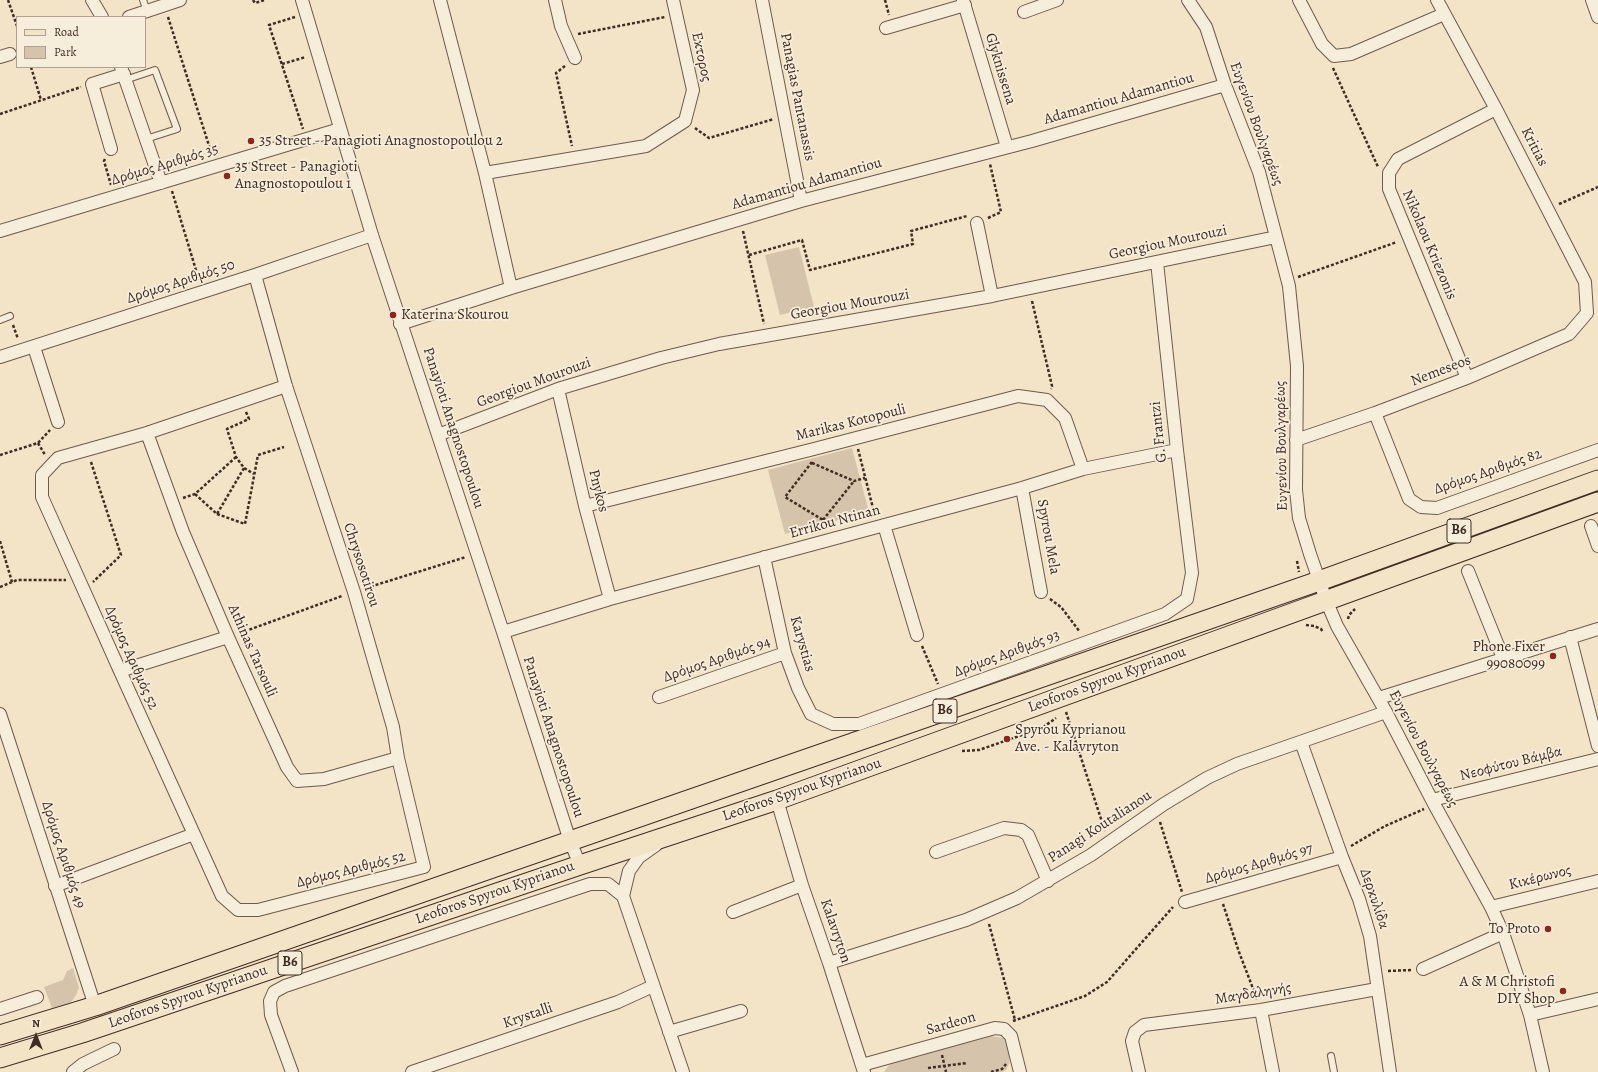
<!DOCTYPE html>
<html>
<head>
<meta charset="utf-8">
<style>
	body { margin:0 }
	#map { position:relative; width:1598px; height:1072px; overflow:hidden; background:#f3e3c7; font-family:Alegreya,serif }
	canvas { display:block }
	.legend { position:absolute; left:16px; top:16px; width:130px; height:52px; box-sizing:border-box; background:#f7eddb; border:1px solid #aea092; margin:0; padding:5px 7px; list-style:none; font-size:12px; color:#412c24 }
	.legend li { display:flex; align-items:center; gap:8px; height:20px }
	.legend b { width:20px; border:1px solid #aea092 }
	.north { position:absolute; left:16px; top:1016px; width:40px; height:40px; -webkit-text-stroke:3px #f7eddb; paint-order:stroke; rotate:0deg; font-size:11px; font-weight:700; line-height:16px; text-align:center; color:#412c24 }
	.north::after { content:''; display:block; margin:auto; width:14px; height:18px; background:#412c24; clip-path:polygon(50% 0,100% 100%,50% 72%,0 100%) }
</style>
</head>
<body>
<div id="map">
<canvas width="1598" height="1072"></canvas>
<ul class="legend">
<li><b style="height:5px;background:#f3e3c7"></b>Road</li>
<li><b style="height:11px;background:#d5c4ab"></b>Park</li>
</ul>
<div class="north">N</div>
</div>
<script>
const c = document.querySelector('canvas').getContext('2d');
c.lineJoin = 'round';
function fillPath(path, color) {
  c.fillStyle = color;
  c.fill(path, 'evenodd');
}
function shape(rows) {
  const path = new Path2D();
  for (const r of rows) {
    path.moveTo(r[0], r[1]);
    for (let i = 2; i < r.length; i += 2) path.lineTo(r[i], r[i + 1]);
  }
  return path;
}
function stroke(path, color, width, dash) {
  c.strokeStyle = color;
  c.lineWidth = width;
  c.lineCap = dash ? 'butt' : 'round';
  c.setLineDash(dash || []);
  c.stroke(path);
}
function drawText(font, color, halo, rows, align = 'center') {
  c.font = font + ' Alegreya,serif';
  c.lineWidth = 3.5;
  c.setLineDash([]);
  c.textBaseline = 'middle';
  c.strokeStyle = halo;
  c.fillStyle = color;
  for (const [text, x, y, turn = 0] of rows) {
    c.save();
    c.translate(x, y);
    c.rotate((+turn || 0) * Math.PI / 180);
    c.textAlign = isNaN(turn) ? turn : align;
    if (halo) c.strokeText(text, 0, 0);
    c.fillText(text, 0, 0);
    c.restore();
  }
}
fillPath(shape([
	[799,247,814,307,780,315,765,255],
	[852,448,869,512,785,534,768,470],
	[73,968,79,988,76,995,71,1002,52,1008,44,987,63,980,67,971],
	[991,1036,1003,1038,1007,1043,1010,1055,1009,1064,1006,1070,1002,1072,884,1072,890,1064]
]), '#d5c4ab');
const service = shape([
	[143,0,147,11],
	[125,80,155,70,177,129,146,139],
	[0,320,10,316],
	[1331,1056,1334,1072]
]);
const minor = shape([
	[92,0,102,17],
	[302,0,372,235,503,632,570,841,580,865],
	[440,0,485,173,511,288],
	[555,0,561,26,575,58],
	[762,0,801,201],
	[963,0,1007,147],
	[1188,0,1206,27,1225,85,1259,172,1289,286,1297,366,1296,490,1299,518,1310,554,1326,600,1337,626,1386,712,1434,804,1491,907,1503,933,1530,1015,1543,1072],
	[1299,0,1322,44,1334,56,1351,54,1444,14],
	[1592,0,1598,17],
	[1024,12,1057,0],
	[129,17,180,0],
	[886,28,965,5],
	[0,57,10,54],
	[121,67,161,183],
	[111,149,92,84,124,74],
	[485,173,646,146,685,121,693,90,673,0],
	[977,223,992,296],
	[0,231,340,129],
	[255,275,286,386,354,592,393,727,398,758,424,867,258,910,238,910,222,896,120,671,42,497,42,475,58,458,147,433,286,386],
	[400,324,511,288,801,201,1032,141,1225,85],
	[34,347,58,422],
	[0,357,255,275,372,235],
	[1467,378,1389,189,1389,173,1398,159,1496,109],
	[558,389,585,506,610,599],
	[1375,413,1409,499,1421,507,1437,508,1598,450],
	[147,433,183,532,228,637,287,767,297,781,324,779,398,758],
	[438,435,558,389,661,358,719,344,992,296,1276,237],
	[1296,440,1375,413,1467,378,1569,334,1587,313,1585,282,1496,109,1437,0],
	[1022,488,1041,592],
	[585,506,810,450,1018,396,1047,400,1065,418,1083,469],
	[884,525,917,635],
	[1591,526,1598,546],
	[764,557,785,653,798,688,811,714,833,724,859,724,1165,614,1187,599,1192,573,1177,450,1157,262],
	[1468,571,1503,658],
	[503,632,610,599,1022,488,1083,469,1177,450],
	[1570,637,1598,746],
	[120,671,228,637],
	[659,697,785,653],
	[1379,698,1598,629],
	[0,714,95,1006],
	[1301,742,1342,857,1359,899,1370,936,1390,1072],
	[777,800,802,885,829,963,864,1072],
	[1432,800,1598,759],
	[936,852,1004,828,1021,830,1028,835,1048,881],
	[55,886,194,834],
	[623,896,683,1072],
	[623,896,629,871,639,857,656,845],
	[1185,902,1342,857],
	[1491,907,1598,881],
	[733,912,802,885],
	[829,963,966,920,1017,898,1091,855,1164,804,1207,778,1237,764,1386,712],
	[1423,969,1503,933],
	[0,1009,37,997],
	[1261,1010,1273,1072],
	[1530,1015,1598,999],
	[669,1032,741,1011],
	[862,1065,995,1028,1004,1029,1011,1036,1020,1072],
	[73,1072,83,1064,114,1049],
	[292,1072,271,1015,270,1001,274,992,285,986,590,884,608,884,623,896],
	[412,1072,618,1002,653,986],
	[1139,1072,1132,1041,1135,1032,1144,1025,1261,1010,1377,989]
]);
const primary = shape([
	[0,1035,95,1006,1319,581,1598,480],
	[0,1058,82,1033,580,865,777,800,1598,502]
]);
stroke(service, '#6e5a4d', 8);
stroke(minor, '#6e5a4d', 14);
stroke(primary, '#412c24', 21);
stroke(shape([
	[8,0,17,26],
	[253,0,255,3,265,0],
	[885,0,889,15],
	[168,17,212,155],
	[295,17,269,25,303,129],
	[578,34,665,17],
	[282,64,306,57],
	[565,66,556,73,572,146],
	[31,67,41,100],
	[1333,68,1378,167],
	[0,114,81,87],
	[695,128,709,138,774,119],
	[105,159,104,161,111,185],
	[172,191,199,280],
	[1559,204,1598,187],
	[988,218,1001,212,990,164],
	[743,231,764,324],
	[749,255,802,240,810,270,913,244,911,231,967,216],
	[1298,277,1397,242],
	[1032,301,1052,386,1051,389],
	[13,325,18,339],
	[246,412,249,419,227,429,236,457,244,468,254,474],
	[38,443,45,455],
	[858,449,875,516],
	[0,455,38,443,50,430],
	[91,462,121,555,93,582],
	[812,462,785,497,823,520,824,528],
	[812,463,854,481,865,478],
	[195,494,217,514,244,468],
	[183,498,195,494,236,457],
	[217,514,245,524,258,455,284,447],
	[823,520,854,481],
	[0,541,12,582],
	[1297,561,1299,572],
	[0,587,17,580,66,580],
	[366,588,466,557],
	[1050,599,1061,607,1080,632],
	[1348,619,1349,615,1355,609],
	[1306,625,1314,626,1321,629,1323,632],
	[240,633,342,596],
	[922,646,938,684],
	[1066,712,1105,831],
	[962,751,979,750,1042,728,1056,718],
	[1160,822,1182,892],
	[1351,846,1385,826,1424,809],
	[1223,904,1239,952,1257,999],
	[989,924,1015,1020],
	[1388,971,1411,970],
	[1013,1021,1085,996,1107,982,1173,907],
	[942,1055,946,1072],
	[928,1068,967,1063],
	[991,1072,1002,1069,1006,1064]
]), '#412c24', 2.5, [3, 2]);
stroke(service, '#f7eddb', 6);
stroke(minor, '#f7eddb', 12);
stroke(primary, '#f3e3c7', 19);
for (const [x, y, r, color] of [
	[251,141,4,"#8f2418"],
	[227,176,4,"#8f2418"],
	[393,315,4,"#8f2418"],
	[1553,656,4,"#8f2418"],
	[1007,739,4,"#8f2418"],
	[1548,929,4,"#8f2418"],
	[1563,991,4,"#8f2418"]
]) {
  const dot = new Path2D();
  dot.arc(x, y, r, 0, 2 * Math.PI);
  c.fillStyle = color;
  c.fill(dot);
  stroke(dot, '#f7eddb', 1.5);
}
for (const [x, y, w] of [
	[1459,531,24],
	[945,711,24],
	[290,963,24]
]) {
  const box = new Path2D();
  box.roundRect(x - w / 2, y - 12, w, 24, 3);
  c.fillStyle = '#f7eddb';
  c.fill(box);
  stroke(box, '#412c24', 1);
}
drawText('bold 14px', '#412c24', null, [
	["B6",1459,531],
	["B6",945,711],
	["B6",290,963]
]);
drawText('15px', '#412c24', '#f7eddb', [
	["Εκτορος",701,57,78],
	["Glyknissena",1000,69,73],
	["Panagias Pantanassis",797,97,79],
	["Adamantiou Adamantiou",1119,99,-16],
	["Ευγενίου Βουλγαρέως",1256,124,70],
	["Kritias",1534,147,63],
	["Δρόμος Αριθμός 35",165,165,-17],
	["Adamantiou Adamantiou",807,184,-16],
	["Georgiou Mourouzi",1168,243,-12],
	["Nikolaou Kriezonis",1429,245,67],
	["Δρόμος Αριθμός 50",181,282,-18],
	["Georgiou Mourouzi",850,305,-10],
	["Nemeseos",1441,371,-21],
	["Georgiou Mourouzi",534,383,-20],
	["Marikas Kotopouli",851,423,-14],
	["Panayioti Anagnostopoulou",453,428,72],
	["G. Frantzi",1159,432,-96],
	["Ευγενίου Βουλγαρέως",1282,446,-91],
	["Δρόμος Αριθμός 82",1488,472,-19],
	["Pnykos",598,491,76],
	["Errikou Ntinan",835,522,-15],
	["Spyrou Mela",1048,537,80],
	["Chrysosotirou",361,565,72],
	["Karystias",802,644,74],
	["Athinas Tarsouli",252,651,66],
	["Δρόμος Αριθμός 93",1007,654,-20],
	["Δρόμος Αριθμός 52",131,658,66],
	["Δρόμος Αριθμός 94",717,660,-19],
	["Leoforos Spyrou Kyprianou",1107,680,-20],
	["Panayioti Anagnostopoulou",553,737,72],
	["Ευγενίου Βουλγαρέως",1423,749,62],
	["Νεοφύτου Βάμβα",1511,764,-14],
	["Leoforos Spyrou Kyprianou",802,790,-19],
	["Panagi Koutalianou",1100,827,-33],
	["Δρόμος Αριθμός 49",63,855,72],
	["Δρόμος Αριθμός 97",1259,864,-16],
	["Δρόμος Αριθμός 52",351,870,-14],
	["Κικέρωνος",1540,878,-14],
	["Leoforos Spyrou Kyprianou",495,893,-19],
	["Δερκυλίδα",1374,899,71],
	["Kalavryton",835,931,71],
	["Μαγδαληνής",1253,994,-9],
	["Leoforos Spyrou Kyprianou",188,997,-19],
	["Krystalli",528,1016,-19],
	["Sardeon",951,1024,-16]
]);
drawText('15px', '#412c24', '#f7eddb', [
	["35 Street - Panagioti Anagnostopoulou 2",259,141],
	["35 Street - Panagioti",235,167],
	["Anagnostopoulou 1",235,184],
	["Katerina Skourou",401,315],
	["Phone Fixer",1545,647,"right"],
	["99080099",1545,664,"right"],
	["Spyrou Kyprianou",1015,730],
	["Ave. - Kalavryton",1015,747],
	["To Proto",1540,929,"right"],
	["A & M Christofi",1555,982,"right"],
	["DIY Shop",1555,999,"right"]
], 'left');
</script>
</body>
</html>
